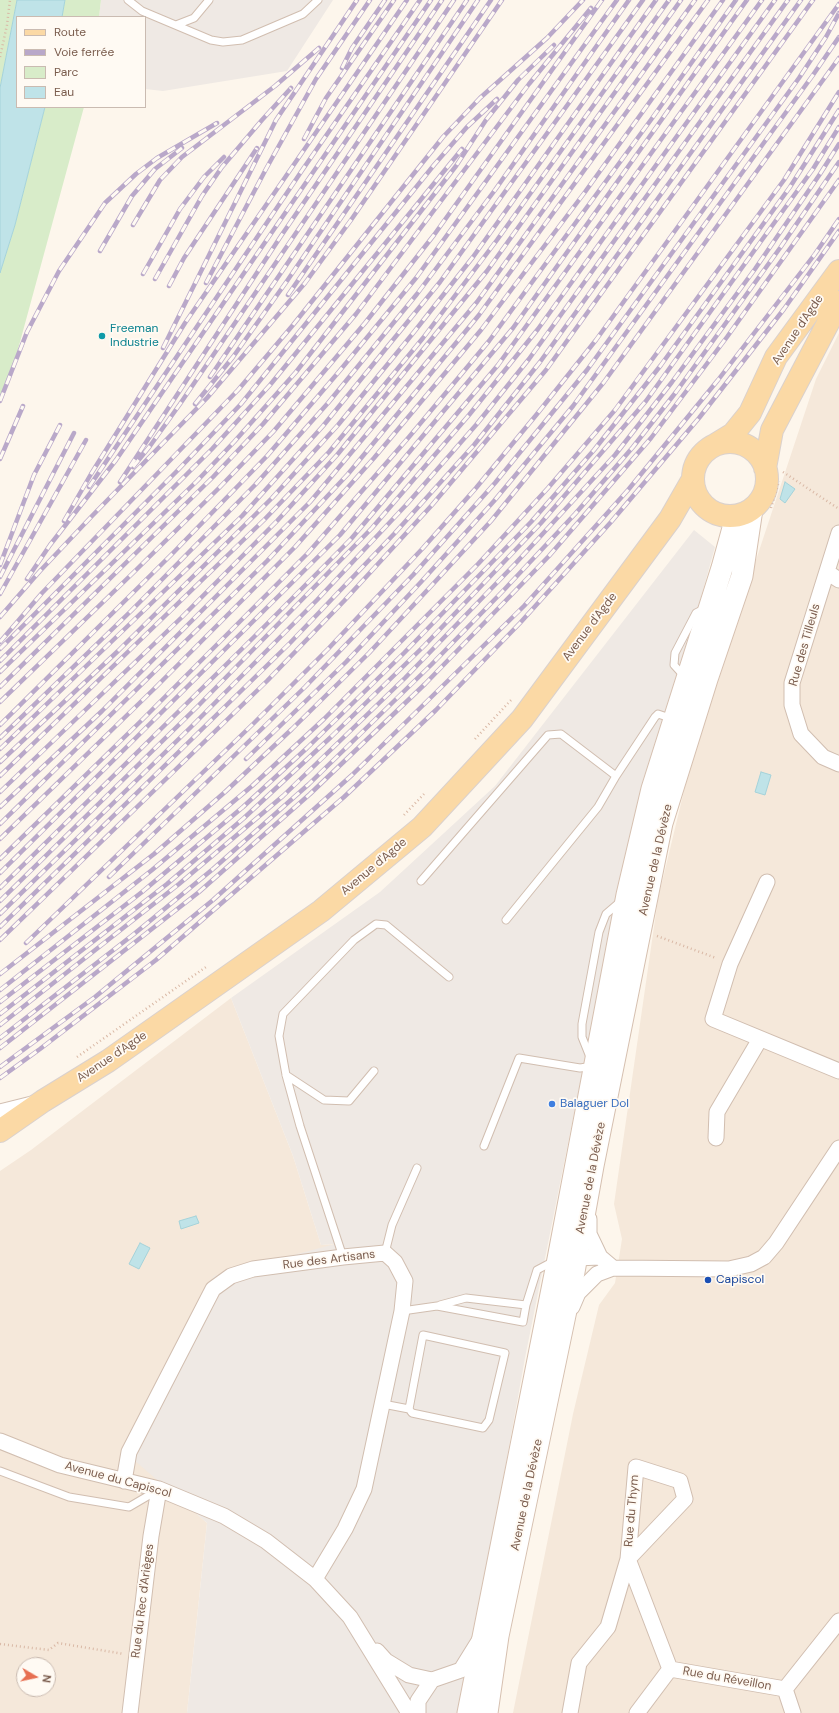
<!DOCTYPE html>
<html>
<head>
<meta charset="utf-8">
<style>
	body { margin:0 }
	#map { position:relative; width:839px; height:1713px; overflow:hidden; background:#fdf6ec; font-family:"DM Sans",sans-serif }
	canvas { display:block }
	.legend { position:absolute; left:16px; top:16px; width:130px; height:92px; box-sizing:border-box; background:#fffaf3; border:1px solid #cabbb1; margin:0; padding:5px 7px; list-style:none; font-size:12px; color:#7a5c4d }
	.legend li { display:flex; align-items:center; gap:8px; height:20px }
	.legend b { width:20px; border:1px solid #cabbb1 }
	.north { position:absolute; left:16px; top:1657px; width:40px; height:40px; box-sizing:border-box; background:#fffaf3; border:1px solid #cabbb1; border-radius:50%; rotate:99deg; font-size:11px; font-weight:700; line-height:16px; text-align:center; color:#7a5c4d }
	.north::after { content:''; display:block; margin:auto; width:14px; height:18px; background:#e76f51; clip-path:polygon(50% 0,100% 100%,50% 72%,0 100%) }
</style>
</head>
<body>
<div id="map">
<canvas width="839" height="1713"></canvas>
<ul class="legend">
<li><b style="height:5px;background:#fbd9a5"></b>Route</li>
<li><b style="height:5px;background:#b9a8c9"></b>Voie ferrée</li>
<li><b style="height:11px;background:#d8ecc9"></b>Parc</li>
<li><b style="height:11px;background:#bfe3e8"></b>Eau</li>
</ul>
<div class="north">N</div>
</div>
<script>
const c = document.querySelector('canvas').getContext('2d');
c.lineJoin = 'round';
function fillPath(path, color) {
  c.fillStyle = color;
  c.fill(path, 'evenodd');
}
function shape(rows) {
  const path = new Path2D();
  for (const r of rows) {
    if (r.length === 3) {
      path.moveTo(r[0] + r[2], r[1]);
      path.arc(r[0], r[1], r[2], 0, 2 * Math.PI);
      continue;
    }
    path.moveTo(r[0], r[1]);
    for (let i = 2; i < r.length; i += 2) path.lineTo(r[i], r[i + 1]);
  }
  return path;
}
function stroke(path, color, width, dash) {
  c.strokeStyle = color;
  c.lineWidth = width;
  c.lineCap = dash ? 'butt' : 'round';
  c.setLineDash(dash || []);
  c.stroke(path);
}
function drawText(font, color, halo, rows, align = 'center') {
  c.font = font + ' "DM Sans",sans-serif';
  c.lineWidth = 3.5;
  c.setLineDash([]);
  c.textBaseline = 'middle';
  c.strokeStyle = halo;
  c.fillStyle = color;
  for (const [text, x, y, turn = 0] of rows) {
    c.save();
    c.translate(x, y);
    c.rotate((+turn || 0) * Math.PI / 180);
    c.textAlign = isNaN(turn) ? turn : align;
    if (halo) c.strokeText(text, 0, 0);
    c.fillText(text, 0, 0);
    c.restore();
  }
}
fillPath(shape([
	[839,333,839,1713,513,1713,573,1414,599,1305,615,1283,622,1239,614,1204,658,899,696,741,816,379],
	[231,998,293,1156,321,1245,338,1244,128,1453,207,1523,187,1713,0,1713,0,1171,31,1150],
	[24,1665,48,1665,48,1689,24,1689]
]), '#f5e8da');
fillPath(shape([
	[101,0,333,0,287,71,163,91,145,89,145,17,99,17],
	[694,530,715,547,618,894,525,1358,461,1713,187,1713,207,1523,127,1454,214,1276,335,1244,321,1245,293,1156,231,998,380,892,495,786]
]), '#efe9e4');
fillPath(shape([
	[0,0,17,0,0,88],
	[65,0,101,0,99,17,62,17],
	[45,107,84,107,14,364,0,402,0,273,15,225]
]), '#d8ecc9');
const water = shape([
	[17,0,65,0,62,17,17,17,17,107,45,107,15,225,0,273,0,88,17,0],
	[785,482,795,489,785,503,780,499,785,482],
	[761,772,771,775,765,795,755,792,761,772],
	[196,1216,199,1223,181,1229,179,1221,196,1216],
	[140,1243,150,1248,139,1269,129,1264,140,1243]
]);
fillPath(water, '#bfe3e8');
stroke(water, '#a5d3da', 1);
const service = shape([
	[128,0,142,11,211,40,223,42,242,40,303,14,318,0],
	[176,25,194,18,209,0],
	[684,676,674,665,675,653,696,613,704,609],
	[421,881,548,735,561,734,616,776],
	[506,920,598,807,616,776,655,717,658,714,673,719],
	[590,1057,582,1037,582,1024,599,932,606,914,620,902],
	[286,1075,324,1100,349,1101,374,1071],
	[484,1146,519,1058,580,1068,593,1066],
	[385,1253,392,1225,417,1168],
	[343,1257,300,1126,286,1075,279,1036,283,1014,354,940,376,924,386,925,449,977],
	[440,1305,466,1298,526,1305],
	[402,1311,437,1306,523,1322,526,1305,537,1270,554,1261],
	[423,1335,505,1353,489,1420,483,1428,412,1413,409,1409,423,1335],
	[383,1404,409,1409],
	[0,1471,69,1497,129,1507,158,1490]
]);
const minor = shape([
	[839,533,792,683,792,705,801,734,823,757,839,764],
	[827,572,839,580],
	[767,882,730,964,713,1019,839,1071],
	[0,1112,32,1104],
	[716,1138,717,1112,760,1039],
	[589,1219,589,1234,600,1257],
	[569,1262,576,1258,600,1257,613,1268],
	[572,1307,578,1293,597,1274,613,1268,729,1269,751,1264,764,1257,776,1243,839,1148],
	[0,1441,60,1465,159,1489,224,1516,266,1541,315,1579,350,1617,409,1713],
	[124,1481,129,1452,213,1289,231,1276,253,1269,343,1257,385,1253,395,1262,405,1281,402,1311,364,1489,345,1529,315,1579],
	[377,1651,386,1661,409,1675,432,1680,461,1670,479,1641],
	[670,1669,785,1689],
	[130,1713,151,1536,159,1489],
	[418,1713,418,1701,432,1680],
	[570,1713,579,1663,608,1627,628,1559,685,1499,680,1481,636,1467,628,1559,670,1669,637,1713],
	[793,1713,785,1689,839,1621]
]);
const secondary = shape([
	[468,1713,558,1259,627,895,652,789,722,568,733,528,732,516],
	[487,1713,498,1636,574,1272,593,1166,662,823,707,679,742,576,752,509]
]);
const primary = shape([
	[730,479,37],
	[715,445,733,434,750,413,776,357,839,271],
	[765,468,772,430,839,302],
	[0,1131,43,1101,108,1061,321,911,422,827,522,719,670,519,693,479]
]);
stroke(service, '#d1beb0', 9);
stroke(minor, '#d1beb0', 17);
stroke(secondary, '#d6c0b0', 23);
stroke(primary, '#dad1cd', 24);
stroke(shape([
	[0,57,7,25,10,0],
	[783,472,839,509],
	[771,508,779,481],
	[475,739,512,699],
	[404,815,424,794],
	[657,936,716,958],
	[77,1057,206,967],
	[0,1644,49,1650,58,1643,124,1654]
]), '#d9b8a5', 2.5, [1, 3]);
stroke(service, '#fff', 7);
stroke(minor, '#fff', 15);
stroke(secondary, '#fff', 21);
stroke(primary, '#fbd9a5', 22);
const rail = shape([
	[342,68,352,48,385,0],
	[304,139,326,98,394,0],
	[133,225,160,180,182,157,275,86,319,48],
	[100,251,132,196,155,169,182,148],
	[143,274,180,209,204,177,224,157],
	[155,279,202,196,222,167,262,120,291,88],
	[206,283,266,169,316,79,370,0],
	[169,286,184,258,257,148],
	[288,295,491,0],
	[163,348,276,120,357,0],
	[210,377,467,0],
	[0,401,27,332,59,271,105,203,136,174,157,158,217,123],
	[195,404,233,357,287,281,478,0],
	[0,459,23,406],
	[133,467,150,446,180,404,454,0],
	[120,482,281,236,442,0],
	[89,487,303,169,420,0],
	[64,521,91,474,185,323,407,0],
	[0,565,34,475,60,425],
	[0,577,74,433],
	[27,579,50,545,116,460,431,0],
	[0,594,86,440],
	[0,617,40,571,92,516,207,398,305,283,351,220,502,0],
	[0,642,42,593,238,390,293,325,443,137,480,98,547,38,583,0],
	[0,649,177,471,241,404,434,165,467,127,497,99],
	[0,661,212,449,270,385,462,149],
	[0,672,197,481,234,442,296,372,456,166,486,120,518,80,554,45],
	[0,687,213,477,263,424,356,314,529,84,591,8],
	[0,702,134,572,219,488,273,432,365,323,434,235,602,0],
	[0,725,172,554,267,456,337,374,416,278,617,0],
	[0,738,131,611,255,485,328,403,417,294,495,190,629,0],
	[0,749,242,516,323,426,440,282,643,0],
	[246,759,346,662,421,582,494,501,573,406,813,75,839,37],
	[0,762,118,651,272,498,338,425,414,332,473,257,656,0],
	[0,776,264,520,329,452,423,338,497,240,669,0],
	[0,792,181,618,277,521,337,455,487,271,681,0],
	[0,807,102,711,310,502,477,302,695,0],
	[0,824,267,561,348,474,479,315,708,0],
	[0,839,157,686,295,547,374,458,481,330,585,192,723,0],
	[0,859,144,718,308,553,409,437,489,341,653,117,736,0],
	[0,873,340,535,513,328,747,0],
	[109,877,305,687,413,575,495,483,587,370,799,78,826,37,839,13],
	[0,888,254,637,351,539,498,365,762,0],
	[0,901,198,706,372,528,469,415,538,329,775,0],
	[0,914,191,727,317,600,407,504,476,425,529,359,788,0],
	[0,927,290,643,394,534,474,445,540,362,801,0],
	[0,940,267,681,344,601,432,505,546,370,813,0],
	[26,943,253,724,328,649,423,548,476,488,537,414,596,340,839,4],
	[0,974,154,854,225,792,292,729,369,653,433,584,491,521,604,382,839,58],
	[0,990,152,870,252,786,324,719,478,564,548,488,615,410,784,180,839,92],
	[0,1002,142,892,243,807,307,748,404,653,531,522,594,450,661,365,790,187,839,110],
	[0,1014,167,884,244,818,331,737,424,646,541,523,646,401,813,169,839,127],
	[0,1025,179,884,283,796,405,678,515,564,615,455,672,382,755,269,820,174,839,144],
	[0,1038,134,934,213,869,309,784,431,665,502,592,575,514,633,447,676,392,780,248,839,162],
	[0,1048,199,892,310,794,425,684,549,556,651,438,727,337,839,180],
	[0,1067,95,997,213,900,352,775,524,606,628,490,718,380,815,254,839,219],
	[0,1078,40,1049,156,960,344,797,436,710,520,623,611,522,699,418,784,309,839,231]
]);
stroke(rail, '#b9a8c9', 4.5);
stroke(rail, '#fffaf3', 3, [9]);
for (const [x, y, r, color] of [
	[102,336,4,"#0f9aa8"],
	[552,1104,4,"#3f7fe0"],
	[708,1280,4,"#1a4fb4"]
]) {
  const dot = new Path2D();
  dot.arc(x, y, r, 0, 2 * Math.PI);
  c.fillStyle = color;
  c.fill(dot);
  stroke(dot, '#fffaf3', 1.5);
}
drawText('12px', '#0d838f', '#fffaf3', [
	["Freeman",110,329],
	["Industrie",110,343]
], 'left');
drawText('12px', '#7a5c4d', '#fffaf3', [
	["Avenue d'Agde",798,330,-56],
	["Avenue d'Agde",590,627,-53],
	["Rue des Tilleuls",805,645,-74],
	["Avenue de la Dévèze",656,860,-77],
	["Avenue d'Agde",374,867,-40],
	["Avenue d'Agde",112,1057,-34],
	["Avenue de la Dévèze",591,1178,-79],
	["Rue des Artisans",329,1260,-7],
	["Avenue du Capiscol",118,1480,15],
	["Avenue de la Dévèze",527,1495,-78],
	["Rue du Thym",632,1511,-85],
	["Rue du Rec d'Arièges",143,1601,-83],
	["Rue du Réveillon",727,1679,10]
]);
drawText('12px', '#366cbe', '#fffaf3', [
	["Balaguer Dol",560,1104]
], 'left');
drawText('12px', '#164399', '#fffaf3', [
	["Capiscol",716,1280]
], 'left');
</script>
</body>
</html>
